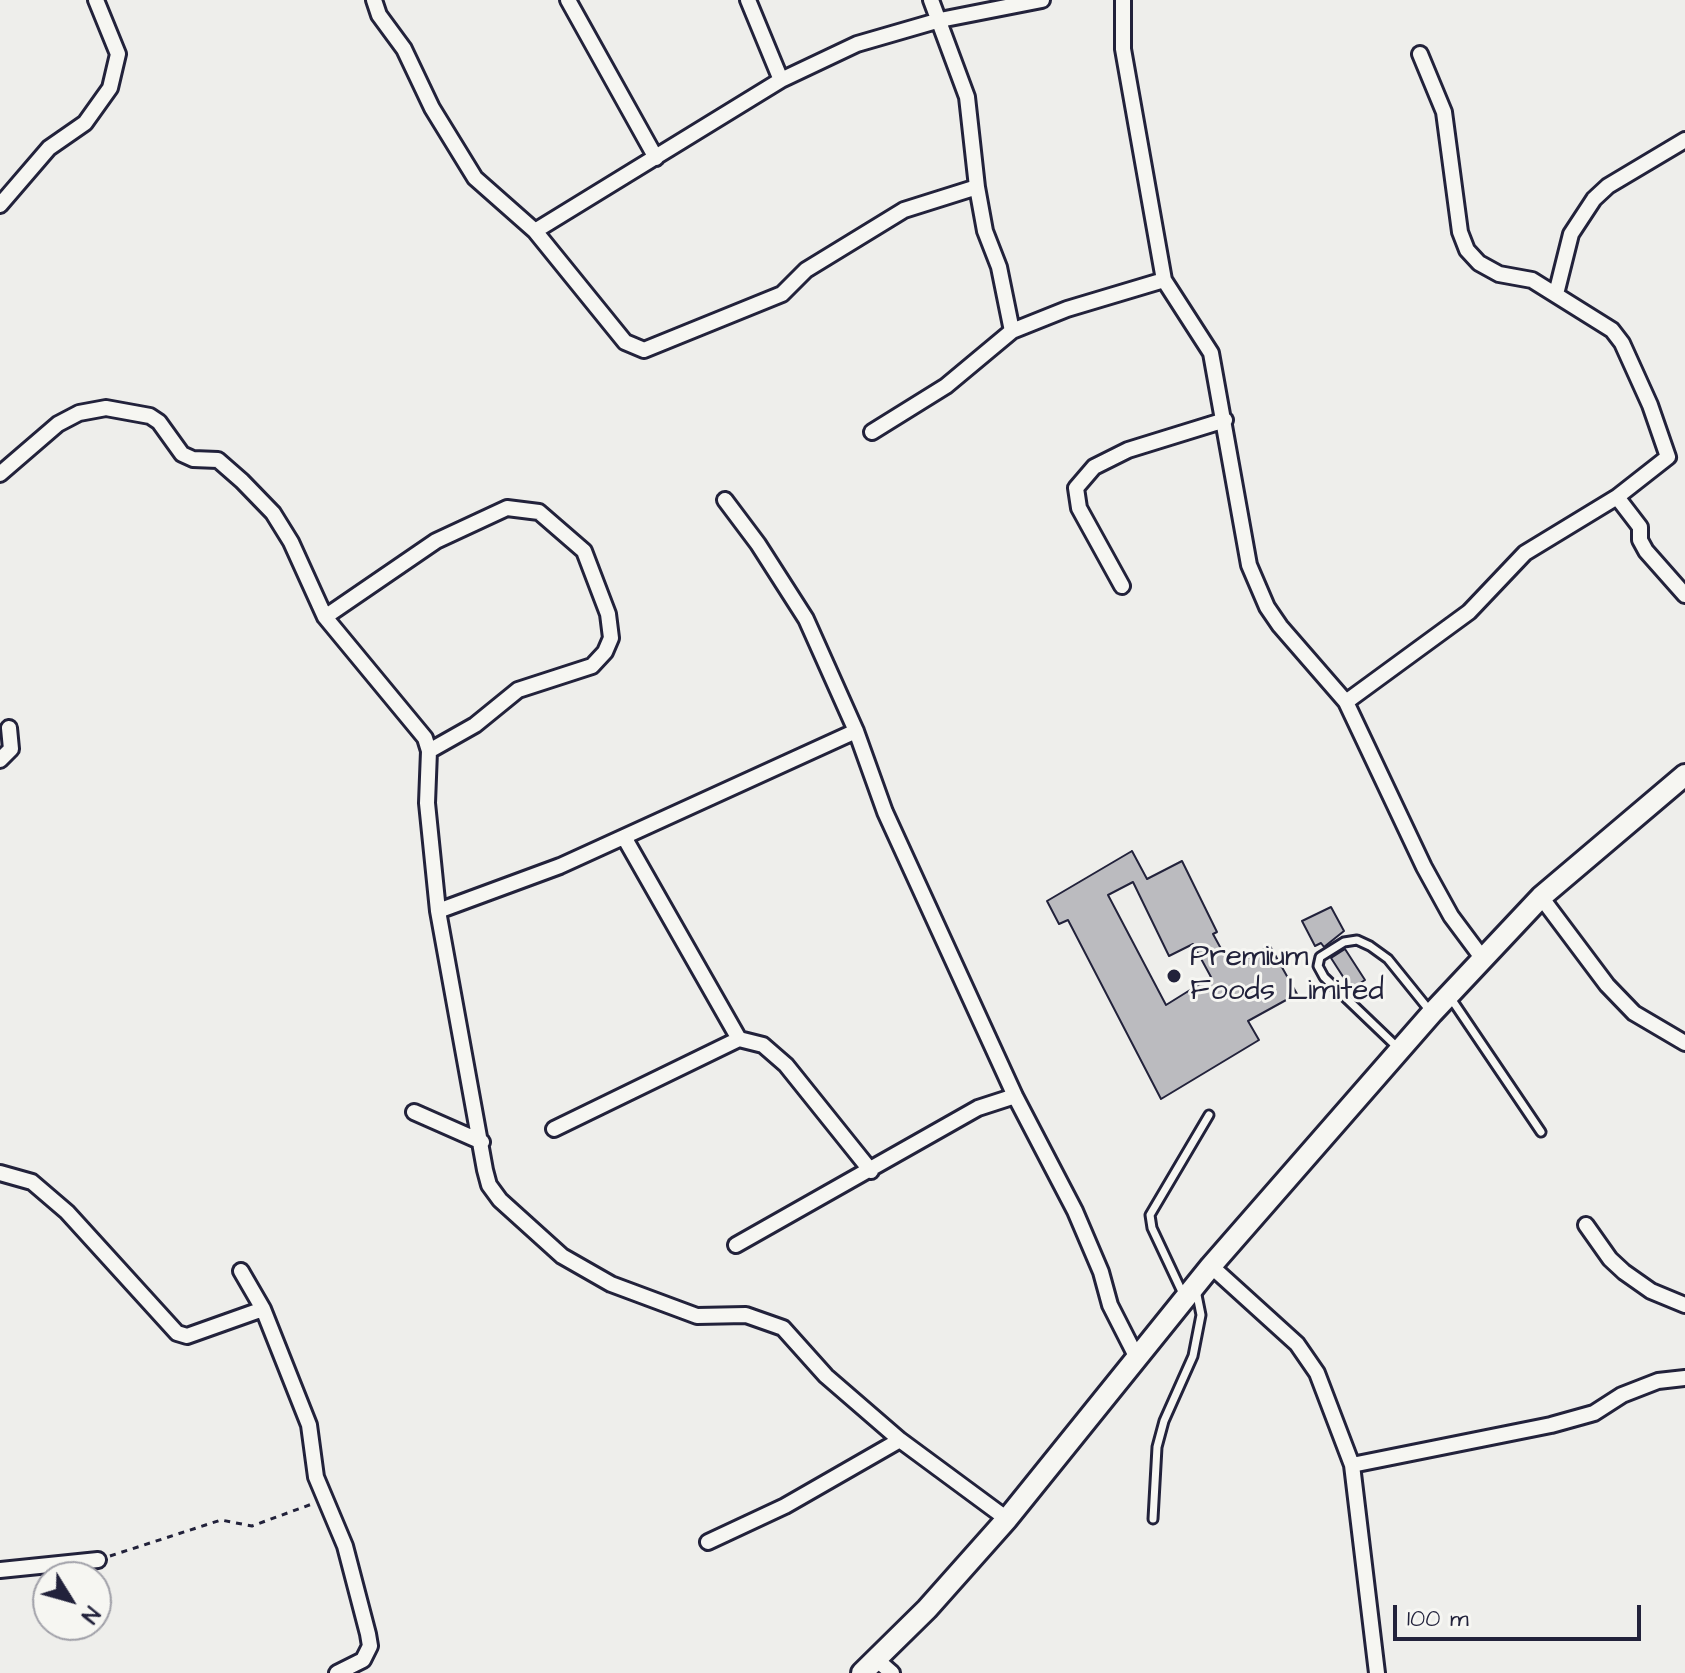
<!DOCTYPE html>
<html>
<head>
<meta charset="utf-8">
<style>
	body { margin:0 }
	#map { position:relative; width:1685px; height:1673px; overflow:hidden; background:#eeeeeb; font-family:"Architects Daughter",sans-serif }
	canvas { display:block }
	.north { position:absolute; left:32px; top:1561px; width:80px; height:80px; box-sizing:border-box; background:#f6f6f2; border:2px solid #a1a1a9; border-radius:50%; rotate:127deg; font-size:22px; font-weight:700; line-height:32px; text-align:center; color:#22223b }
	.north::after { content:''; display:block; margin:auto; width:28px; height:36px; background:#22223b; clip-path:polygon(50% 0,100% 100%,50% 72%,0 100%) }
	.scale { position:absolute; left:1393px; top:1605px; width:248px; height:36px; box-sizing:border-box; border:4px solid #22223b; border-top:0; padding-left:10px; font-size:24px; line-height:28px; white-space:nowrap; color:#22223b; -webkit-text-stroke:6px #f6f6f2; paint-order:stroke }
</style>
</head>
<body>
<div id="map">
<canvas width="1685" height="1673"></canvas>
<div class="north">N</div>
<div class="scale">100 m</div>
</div>
<script>
const c = document.querySelector('canvas').getContext('2d');
c.lineJoin = 'round';
function fillPath(path, color) {
  c.fillStyle = color;
  c.fill(path, 'evenodd');
}
function shape(rows) {
  const path = new Path2D();
  for (const r of rows) {
    path.moveTo(r[0], r[1]);
    for (let i = 2; i < r.length; i += 2) path.lineTo(r[i], r[i + 1]);
  }
  return path;
}
function stroke(path, color, width, dash) {
  c.strokeStyle = color;
  c.lineWidth = width;
  c.lineCap = dash ? 'butt' : 'round';
  c.setLineDash(dash || []);
  c.stroke(path);
}
function drawText(font, color, halo, rows, align = 'center') {
  c.font = font + ' "Architects Daughter",sans-serif';
  c.lineWidth = 6;
  c.setLineDash([]);
  c.textBaseline = 'middle';
  c.strokeStyle = halo;
  c.fillStyle = color;
  for (const [text, x, y, turn = 0] of rows) {
    c.save();
    c.translate(x, y);
    c.rotate((+turn || 0) * Math.PI / 180);
    c.textAlign = isNaN(turn) ? turn : align;
    if (halo) c.strokeText(text, 0, 0);
    c.fillText(text, 0, 0);
    c.restore();
  }
}
const building = shape([
	[1132,851,1147,879,1182,861,1217,932,1213,934,1231,967,1270,946,1297,994,1248,1021,1259,1040,1161,1099,1068,920,1059,924,1047,901,1132,851],
	[1133,882,1169,956,1193,944,1211,977,1166,1005,1108,895,1133,882],
	[1331,907,1344,931,1324,947,1321,943,1315,946,1302,921,1331,907],
	[1345,949,1365,980,1351,989,1331,958,1345,949]
]);
fillPath(building, '#bbbbbf');
stroke(building, '#22223b', 2);
const service = shape([
	[1450,997,1541,1132],
	[1397,1047,1324,977,1318,966,1320,957,1344,942,1357,940,1370,946,1388,959,1430,1011],
	[1184,1296,1152,1228,1150,1215,1209,1115],
	[1153,1519,1157,1447,1164,1421,1193,1356,1201,1315,1196,1290]
]);
const minor = shape([
	[374,0,379,15,404,49,432,108,475,178,535,231,625,342,644,350,782,294,806,270,904,210,977,187],
	[568,0,656,158],
	[748,0,781,80],
	[931,0,967,97,977,187,985,231,999,267,1012,331],
	[1123,0,1123,49,1164,280,1211,353,1249,565,1267,607,1280,626,1346,702,1424,867,1451,916,1483,959],
	[0,205,49,148,85,123,110,88,118,54,96,0],
	[535,231,781,80,857,44,940,20,1042,0],
	[1556,294,1571,234,1594,199,1608,186,1685,140],
	[872,432,946,386,1012,331,1067,309,1164,280],
	[0,474,58,424,79,413,106,408,150,416,159,422,182,454,193,459,218,460,242,481,273,513,291,542,325,617,425,738,429,751,427,803,438,911,485,1170,489,1185,500,1200,562,1256,611,1284,697,1316,746,1315,783,1328,826,1376,900,1440,1007,1519],
	[1617,497,1640,527,1640,540,1646,551,1685,595],
	[725,500,758,544,806,619,856,731,885,812,1015,1096,1075,1211,1101,1272,1110,1305,1137,1358],
	[1122,586,1079,508,1076,488,1094,467,1128,450,1225,420],
	[325,617,436,541,507,508,539,512,584,551,608,614,611,638,605,652,592,666,518,690,475,725,429,751],
	[1346,702,1469,612,1525,553,1617,497,1668,457,1650,405,1622,343,1612,330,1532,280,1499,274,1479,263,1467,250,1460,232,1444,112,1420,54],
	[0,760,11,749,9,728],
	[624,837,739,1039,763,1045,786,1065,871,1171],
	[1541,897,1607,985,1634,1013,1685,1043],
	[438,911,560,866,856,731],
	[414,1112,482,1142],
	[554,1129,739,1039],
	[0,1173,32,1182,67,1212,177,1333,187,1336,263,1309],
	[1586,1225,1610,1259,1624,1272,1651,1291,1685,1305],
	[736,1245,978,1108,1015,1096],
	[1211,1266,1297,1344,1317,1373,1352,1465,1377,1673],
	[241,1271,263,1309,309,1425,316,1477,345,1546,368,1634,370,1646,363,1660,337,1673],
	[1352,1465,1551,1425,1594,1413,1622,1395,1658,1381,1685,1378],
	[708,1542,785,1506,900,1440],
	[0,1570,98,1560],
	[876,1659,892,1673]
]);
const secondary = shape([
	[862,1673,927,1609,1007,1519,1211,1266,1432,1013,1541,897,1685,775]
]);
stroke(service, '#22223b', 13);
stroke(minor, '#22223b', 20);
stroke(secondary, '#22223b', 26);
stroke(shape([
	[110,1556,221,1520,252,1526,312,1504]
]), '#22223b', 3, [6, 6]);
stroke(service, '#f6f6f2', 7);
stroke(minor, '#f6f6f2', 14);
stroke(secondary, '#f6f6f2', 20);
for (const [x, y, r, color] of [
	[1174,976,8,"#22223b"]
]) {
  const dot = new Path2D();
  dot.arc(x, y, r, 0, 2 * Math.PI);
  c.fillStyle = color;
  c.fill(dot);
  stroke(dot, '#f6f6f2', 3);
}
drawText('30px', '#22223b', '#f6f6f2', [
	["Premium",1190,959],
	["Foods Limited",1190,993]
], 'left');
</script>
</body>
</html>
